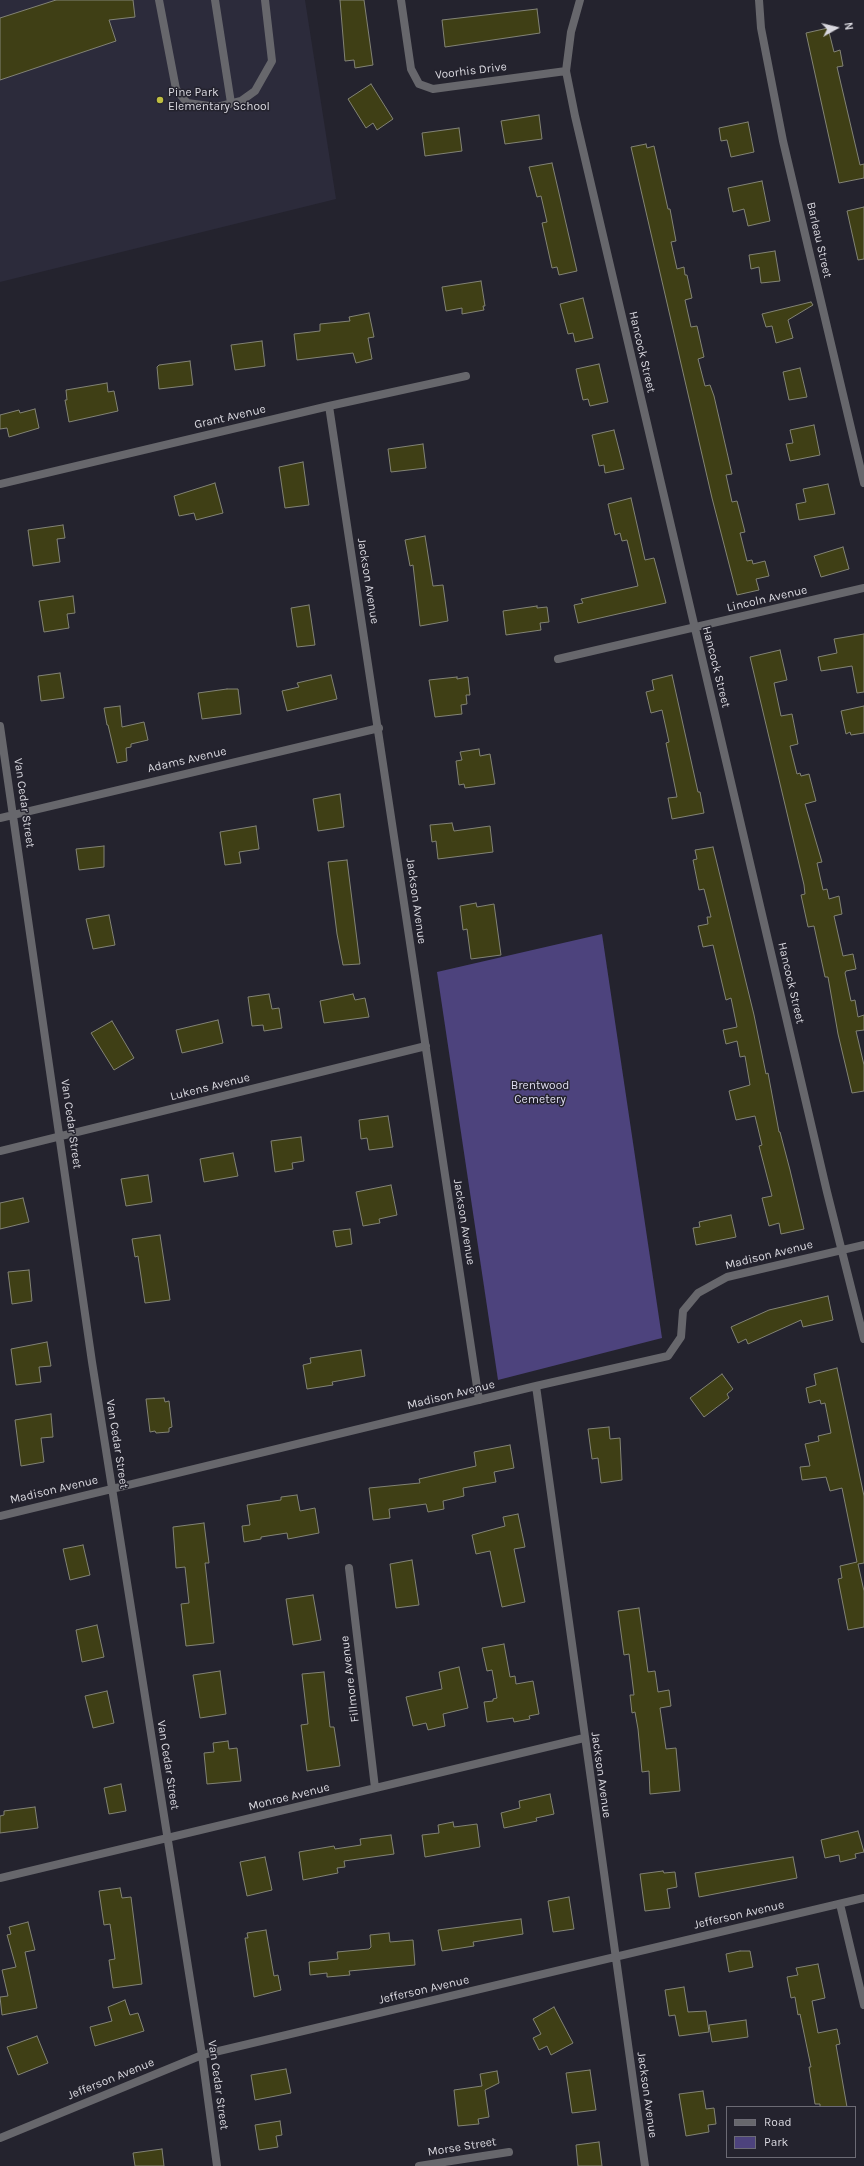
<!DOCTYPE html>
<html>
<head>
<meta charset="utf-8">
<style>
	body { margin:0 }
	#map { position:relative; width:864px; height:2166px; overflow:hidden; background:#24232e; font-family:Karla,sans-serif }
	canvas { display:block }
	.legend { position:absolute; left:726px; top:2106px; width:130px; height:52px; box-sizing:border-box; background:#24232e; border:1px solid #6c6b75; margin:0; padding:5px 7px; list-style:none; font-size:12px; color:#d9d8df }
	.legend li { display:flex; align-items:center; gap:8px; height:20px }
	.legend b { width:20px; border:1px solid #6c6b75 }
	.north { position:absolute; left:816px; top:8px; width:40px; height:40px; -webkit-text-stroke:3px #24232e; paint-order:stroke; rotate:82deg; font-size:11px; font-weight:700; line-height:16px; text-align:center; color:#d9d8df }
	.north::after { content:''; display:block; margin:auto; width:14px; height:18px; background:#d9d8df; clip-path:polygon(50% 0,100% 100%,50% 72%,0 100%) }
</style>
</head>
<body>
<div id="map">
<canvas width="864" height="2166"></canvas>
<ul class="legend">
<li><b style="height:5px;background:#67676c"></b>Road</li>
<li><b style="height:11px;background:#4d437d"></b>Park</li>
</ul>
<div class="north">N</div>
</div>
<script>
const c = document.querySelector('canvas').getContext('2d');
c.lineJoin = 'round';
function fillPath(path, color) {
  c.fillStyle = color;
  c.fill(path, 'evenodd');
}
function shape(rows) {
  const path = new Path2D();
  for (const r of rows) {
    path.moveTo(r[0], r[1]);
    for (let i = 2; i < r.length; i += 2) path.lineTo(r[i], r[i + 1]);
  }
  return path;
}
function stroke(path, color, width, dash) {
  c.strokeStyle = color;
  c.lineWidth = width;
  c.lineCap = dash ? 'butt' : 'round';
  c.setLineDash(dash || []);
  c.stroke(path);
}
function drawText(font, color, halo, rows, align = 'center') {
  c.font = font + ' Karla,sans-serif';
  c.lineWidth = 3;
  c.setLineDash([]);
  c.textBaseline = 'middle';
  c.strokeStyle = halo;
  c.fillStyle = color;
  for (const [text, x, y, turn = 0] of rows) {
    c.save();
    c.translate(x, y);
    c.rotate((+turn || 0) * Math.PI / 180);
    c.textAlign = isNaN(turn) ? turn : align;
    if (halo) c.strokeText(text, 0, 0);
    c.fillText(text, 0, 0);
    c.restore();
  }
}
fillPath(shape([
	[0,0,305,0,336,199,0,282]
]), '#2c2b3b');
fillPath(shape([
	[602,934,662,1338,498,1380,437,972]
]), '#4d437d');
const building = shape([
	[56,0,133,0,135,17,109,20,116,41,0,80,0,18,56,0],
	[340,0,364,0,373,65,355,68,354,60,345,61,340,0],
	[537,9,540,33,445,47,442,20,537,9],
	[828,28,834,52,840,50,843,66,837,67,860,165,864,164,864,178,839,183,806,33,828,28],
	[371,84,393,119,377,130,373,123,366,128,348,99,371,84],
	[539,115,542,139,505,144,501,121,539,115],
	[748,122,754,152,731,157,727,140,721,141,719,128,748,122],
	[459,128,462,151,425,156,422,133,459,128],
	[646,144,647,148,654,146,668,209,670,209,676,241,671,242,677,269,684,267,685,275,687,275,692,298,685,300,691,327,697,326,704,357,698,359,705,386,710,385,714,396,732,474,726,475,732,502,737,501,745,532,740,533,747,561,752,560,753,564,765,561,769,576,756,579,759,590,737,595,712,498,631,147,646,144],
	[552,163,577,271,559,275,557,267,552,268,542,223,547,222,541,196,537,197,529,167,552,163],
	[762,181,770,221,748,226,744,209,733,212,728,188,762,181],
	[864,207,864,259,858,260,847,211,864,207],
	[775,251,780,281,761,283,759,267,751,269,749,255,775,251],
	[481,281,485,306,483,306,484,310,462,314,462,308,446,311,442,287,481,281],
	[583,298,593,338,575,342,573,333,568,334,560,304,583,298],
	[811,302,813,305,788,320,793,338,776,343,772,326,766,327,762,314,811,302],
	[369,313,374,337,368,338,372,359,356,363,353,353,297,360,294,334,320,331,320,324,350,321,349,317,369,313],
	[262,341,265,366,235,370,231,345,262,341],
	[190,361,193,385,159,389,157,367,159,365,190,361],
	[599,364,608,402,590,406,588,399,583,400,576,369,599,364],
	[800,368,807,397,789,400,783,372,800,368],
	[107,383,108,392,114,391,118,411,69,422,65,400,67,400,66,390,107,383],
	[35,409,39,428,9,437,7,428,0,429,0,415,19,410,20,413,35,409],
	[814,425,820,455,790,461,786,444,793,443,790,430,814,425],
	[614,430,624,469,605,473,604,465,599,466,592,435,614,430],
	[423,444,426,468,391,472,388,449,423,444],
	[303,462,309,505,285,508,279,467,303,462],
	[215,483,223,513,196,520,194,513,179,516,174,496,215,483],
	[828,484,835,514,799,520,796,504,806,502,803,489,828,484],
	[631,498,645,560,654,558,666,603,578,623,574,605,583,603,581,599,638,586,627,540,622,541,620,533,615,535,608,504,631,498],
	[63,525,65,538,57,539,60,562,33,566,28,530,63,525],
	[425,536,433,586,443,585,448,621,420,626,413,565,410,566,405,540,425,536],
	[843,547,849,569,821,577,814,556,843,547],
	[73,596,75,613,67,614,69,628,44,632,39,601,73,596],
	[309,605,315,645,297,647,291,608,309,605],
	[537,606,537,608,547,607,549,622,540,623,541,630,506,635,503,611,537,606],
	[864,634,864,692,857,693,852,666,821,671,818,657,837,653,834,639,864,634],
	[780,650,787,680,774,683,781,716,792,714,798,744,790,746,797,774,800,773,801,776,809,774,816,801,805,804,822,862,817,863,823,890,827,889,829,899,839,896,842,914,834,916,843,956,853,954,856,969,846,971,845,973,851,1001,855,1000,858,1017,864,1015,864,1030,856,1031,864,1065,864,1091,852,1093,838,1034,828,977,825,977,814,926,808,927,801,895,805,894,804,885,750,657,780,650],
	[60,673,64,698,41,701,38,676,60,673],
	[331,675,337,699,287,711,282,691,299,687,297,683,331,675],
	[672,675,698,792,700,792,704,813,672,819,668,798,677,797,666,743,669,742,662,710,651,713,646,692,654,690,652,680,672,675],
	[457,677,457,679,468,677,470,695,466,695,467,704,461,705,462,714,435,717,429,680,457,677],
	[227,689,238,689,241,714,202,719,198,693,227,689],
	[120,706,122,727,144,722,148,740,131,744,131,747,126,748,127,761,117,763,108,725,107,725,104,708,120,706],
	[864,706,864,733,851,735,850,732,846,734,841,711,864,706],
	[479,749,480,756,490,754,495,784,465,788,464,784,459,785,456,761,462,760,460,752,479,749],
	[340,794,344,827,318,831,313,799,340,794],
	[452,823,454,831,490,826,493,852,438,859,436,841,432,842,430,825,452,823],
	[256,826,259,849,239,852,241,863,225,865,220,832,256,826],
	[104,846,104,867,79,870,76,849,104,846],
	[713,847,754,1015,766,1074,768,1073,779,1132,780,1132,790,1170,804,1229,781,1234,779,1223,769,1226,762,1198,772,1196,759,1146,762,1145,755,1116,736,1120,729,1091,750,1085,745,1056,740,1057,737,1041,726,1044,723,1030,737,1027,731,998,726,1000,713,945,703,947,698,926,708,924,707,917,711,917,704,889,699,890,693,860,697,859,695,850,713,847],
	[347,860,360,964,343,965,337,934,328,862,347,860],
	[476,903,477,907,494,904,501,955,471,959,467,929,463,930,460,906,476,903],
	[109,915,115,945,93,949,86,919,109,915],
	[269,994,272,1009,279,1008,282,1028,264,1031,263,1025,252,1026,248,997,269,994],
	[353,994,355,1000,365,998,369,1017,324,1023,320,1001,353,994],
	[218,1020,223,1043,182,1053,176,1030,218,1020],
	[112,1021,134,1058,114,1070,91,1033,112,1021],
	[388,1116,393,1147,369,1150,367,1138,361,1139,359,1120,388,1116],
	[301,1137,304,1161,292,1163,293,1169,275,1172,271,1141,301,1137],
	[233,1153,238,1176,204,1182,200,1159,233,1153],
	[148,1175,152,1202,126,1206,121,1179,148,1175],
	[391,1185,397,1215,379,1219,380,1223,363,1226,356,1192,391,1185],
	[23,1198,29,1222,0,1229,0,1203,23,1198],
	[731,1215,736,1237,696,1245,693,1228,700,1227,699,1222,731,1215],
	[350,1229,352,1244,336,1247,333,1231,350,1229],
	[160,1235,170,1300,145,1303,138,1256,135,1257,132,1239,160,1235],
	[29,1270,32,1301,12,1304,8,1272,29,1270],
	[828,1296,833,1320,803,1327,801,1320,748,1344,746,1339,738,1343,731,1327,769,1310,828,1296],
	[47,1342,51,1366,39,1367,41,1382,16,1385,11,1349,47,1342],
	[361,1350,365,1376,332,1382,333,1385,307,1389,303,1365,311,1363,310,1358,361,1350],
	[837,1368,864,1496,864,1563,858,1564,864,1591,864,1627,848,1630,838,1579,842,1578,840,1566,857,1562,842,1488,830,1491,826,1477,802,1480,800,1467,810,1466,805,1444,819,1441,818,1436,831,1433,825,1403,821,1404,820,1400,809,1403,806,1388,816,1385,814,1374,837,1368],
	[722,1374,733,1389,727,1394,729,1398,704,1417,690,1398,722,1374],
	[164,1398,165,1402,169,1401,172,1427,169,1428,169,1432,156,1433,155,1431,150,1432,146,1399,164,1398],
	[51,1414,53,1437,41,1438,44,1462,21,1466,15,1420,51,1414],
	[609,1427,610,1439,620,1438,622,1480,601,1483,598,1458,592,1459,588,1429,609,1427],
	[510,1445,514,1468,494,1472,496,1482,463,1488,464,1496,443,1501,444,1509,428,1512,426,1504,389,1509,390,1518,373,1520,369,1488,420,1483,419,1479,476,1466,474,1452,510,1445],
	[297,1495,300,1511,315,1508,319,1533,288,1539,287,1533,261,1537,261,1539,244,1542,242,1526,250,1525,247,1505,281,1500,281,1497,297,1495],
	[518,1514,525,1547,514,1549,525,1602,502,1607,490,1551,476,1554,472,1535,505,1526,503,1517,518,1514],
	[204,1523,209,1563,205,1563,214,1643,186,1646,181,1604,189,1603,185,1567,176,1568,173,1527,204,1523],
	[83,1545,90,1575,70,1580,63,1549,83,1545],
	[412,1560,419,1605,396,1608,390,1564,412,1560],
	[313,1595,321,1640,293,1645,286,1599,313,1595],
	[639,1608,648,1672,655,1671,658,1692,669,1690,671,1706,660,1708,666,1749,676,1748,680,1791,650,1794,649,1771,642,1772,638,1729,635,1712,632,1713,630,1695,634,1695,629,1654,624,1655,618,1611,639,1608],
	[97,1625,104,1657,82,1662,76,1630,97,1625],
	[504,1644,510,1677,515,1676,516,1684,533,1681,539,1714,529,1716,530,1719,514,1722,513,1718,487,1722,484,1702,493,1701,493,1699,497,1698,492,1670,487,1671,482,1648,504,1644],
	[459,1667,468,1708,443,1714,445,1726,428,1730,426,1723,413,1726,406,1697,442,1689,439,1672,459,1667],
	[220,1671,226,1714,200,1718,193,1675,220,1671],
	[324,1672,330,1727,334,1727,340,1766,307,1771,301,1725,308,1724,302,1674,324,1672],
	[107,1691,114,1723,93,1728,85,1696,107,1691],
	[228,1741,229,1749,237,1748,241,1781,207,1784,204,1753,214,1752,213,1743,228,1741],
	[121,1784,126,1811,109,1814,104,1788,121,1784],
	[550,1794,554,1814,536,1818,537,1821,504,1828,501,1813,520,1808,519,1801,550,1794],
	[35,1807,38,1828,0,1833,0,1816,4,1815,4,1811,35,1807],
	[453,1822,454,1827,477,1824,480,1847,425,1857,422,1835,439,1833,438,1825,453,1822],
	[858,1831,864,1852,855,1854,856,1858,840,1862,839,1855,825,1858,821,1840,858,1831],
	[391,1835,394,1854,344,1861,345,1867,337,1868,338,1873,303,1880,299,1852,334,1846,335,1849,361,1845,360,1839,391,1835],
	[265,1857,272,1890,247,1896,240,1862,265,1857],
	[793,1857,797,1878,699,1897,695,1873,793,1857],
	[663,1871,664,1873,675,1872,677,1887,667,1889,670,1908,645,1911,640,1874,663,1871],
	[120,1888,122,1898,131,1897,142,1984,113,1988,109,1960,115,1959,110,1924,104,1925,99,1891,120,1888],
	[569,1897,574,1929,553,1932,548,1901,569,1897],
	[521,1919,523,1934,473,1942,474,1946,442,1951,438,1930,521,1919],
	[28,1922,35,1950,25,1952,37,2008,2,2015,0,1997,8,1996,2,1970,16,1967,7,1935,11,1934,9,1927,28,1922],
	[266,1930,274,1976,278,1975,281,1990,254,1997,245,1938,248,1938,247,1933,266,1930],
	[389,1933,390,1942,413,1940,415,1965,349,1971,350,1975,327,1977,327,1973,310,1975,309,1962,338,1959,337,1952,369,1949,371,1947,370,1935,389,1933],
	[740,1951,750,1951,753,1967,729,1972,726,1954,740,1951],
	[818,1964,825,1998,812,2001,818,2033,837,2029,840,2044,836,2045,847,2107,820,2107,820,2104,815,2104,809,2067,811,2067,800,2014,798,2015,795,1997,791,1998,787,1977,798,1975,796,1968,818,1964],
	[684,1987,688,2012,706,2011,709,2032,679,2036,675,2015,669,2016,665,1990,684,1987],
	[125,2000,130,2015,138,2013,144,2031,95,2046,90,2027,112,2021,108,2007,125,2000],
	[554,2007,573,2043,551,2055,547,2046,539,2050,533,2038,541,2034,533,2019,554,2007],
	[746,2020,748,2037,712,2042,709,2025,746,2020],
	[37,2036,48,2063,18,2075,7,2047,37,2036],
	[286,2069,291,2093,255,2100,251,2075,286,2069],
	[590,2070,596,2110,572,2113,566,2073,590,2070],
	[497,2071,499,2083,485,2090,489,2117,478,2119,479,2124,458,2126,454,2090,482,2086,480,2074,497,2071],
	[703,2091,706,2109,714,2108,716,2124,708,2125,709,2132,686,2136,679,2094,703,2091],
	[280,2121,282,2135,276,2136,278,2147,259,2150,255,2125,280,2121],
	[599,2142,602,2166,578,2166,576,2145,599,2142],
	[162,2149,164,2166,135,2166,133,2153,162,2149]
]);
fillPath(building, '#3f3f15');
stroke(building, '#828375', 1);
stroke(shape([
	[159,0,176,89,187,103,217,107,241,101,255,91,272,61,265,0],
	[215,0,231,103]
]), '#67676c', 8);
stroke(shape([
	[401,0,411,69,419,84,433,89,566,71],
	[580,0,571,32,566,71,575,116,827,1192,864,1339],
	[759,0,761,28,783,141,864,483],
	[329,406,479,1400],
	[0,484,329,406,466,376],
	[558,659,864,588],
	[0,726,92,1362,202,2055,217,2166],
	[0,818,379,728],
	[0,1151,426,1046],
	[536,1386,645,2166],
	[0,1516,536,1386,668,1356,681,1337,683,1311,698,1293,727,1277,864,1245],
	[349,1568,375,1788],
	[0,1878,584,1738],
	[840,1904,864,2005],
	[0,2138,202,2055,864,1898],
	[419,2166,509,2152]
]), '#67676c', 8);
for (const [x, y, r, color] of [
	[160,100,4,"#bfbe41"]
]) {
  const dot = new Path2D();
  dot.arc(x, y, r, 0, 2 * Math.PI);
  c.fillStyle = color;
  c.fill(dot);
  stroke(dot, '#24232e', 1.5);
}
drawText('12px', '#d9d8df', '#24232e', [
	["Voorhis Drive",471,71,-7],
	["Barleau Street",819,240,77],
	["Hancock Street",642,352,77],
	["Grant Avenue",230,417,-13],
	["Jackson Avenue",368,581,81],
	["Lincoln Avenue",767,599,-13],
	["Hancock Street",716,667,76],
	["Adams Avenue",187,760,-13],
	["Van Cedar Street",24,803,82],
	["Jackson Avenue",416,901,82],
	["Hancock Street",791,983,77],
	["Lukens Avenue",210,1087,-14],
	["Van Cedar Street",71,1124,82],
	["Jackson Avenue",464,1222,81],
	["Madison Avenue",769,1255,-14],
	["Madison Avenue",451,1395,-14],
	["Van Cedar Street",117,1444,81],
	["Madison Avenue",54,1490,-13],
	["Fillmore Avenue",350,1679,-97],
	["Van Cedar Street",168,1765,81],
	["Jackson Avenue",601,1775,82],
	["Monroe Avenue",289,1797,-14],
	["Jefferson Avenue",739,1915,-13],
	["Jefferson Avenue",424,1990,-13],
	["Jefferson Avenue",111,2079,-22],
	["Van Cedar Street",218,2085,82],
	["Jackson Avenue",647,2095,82],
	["Morse Street",462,2147,-9]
]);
drawText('12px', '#d9d8df', '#24232e', [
	["Pine Park",168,93],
	["Elementary School",168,107]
], 'left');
drawText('12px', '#dedcef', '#24232e', [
	["Brentwood",540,1086],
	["Cemetery",540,1100]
]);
</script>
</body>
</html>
